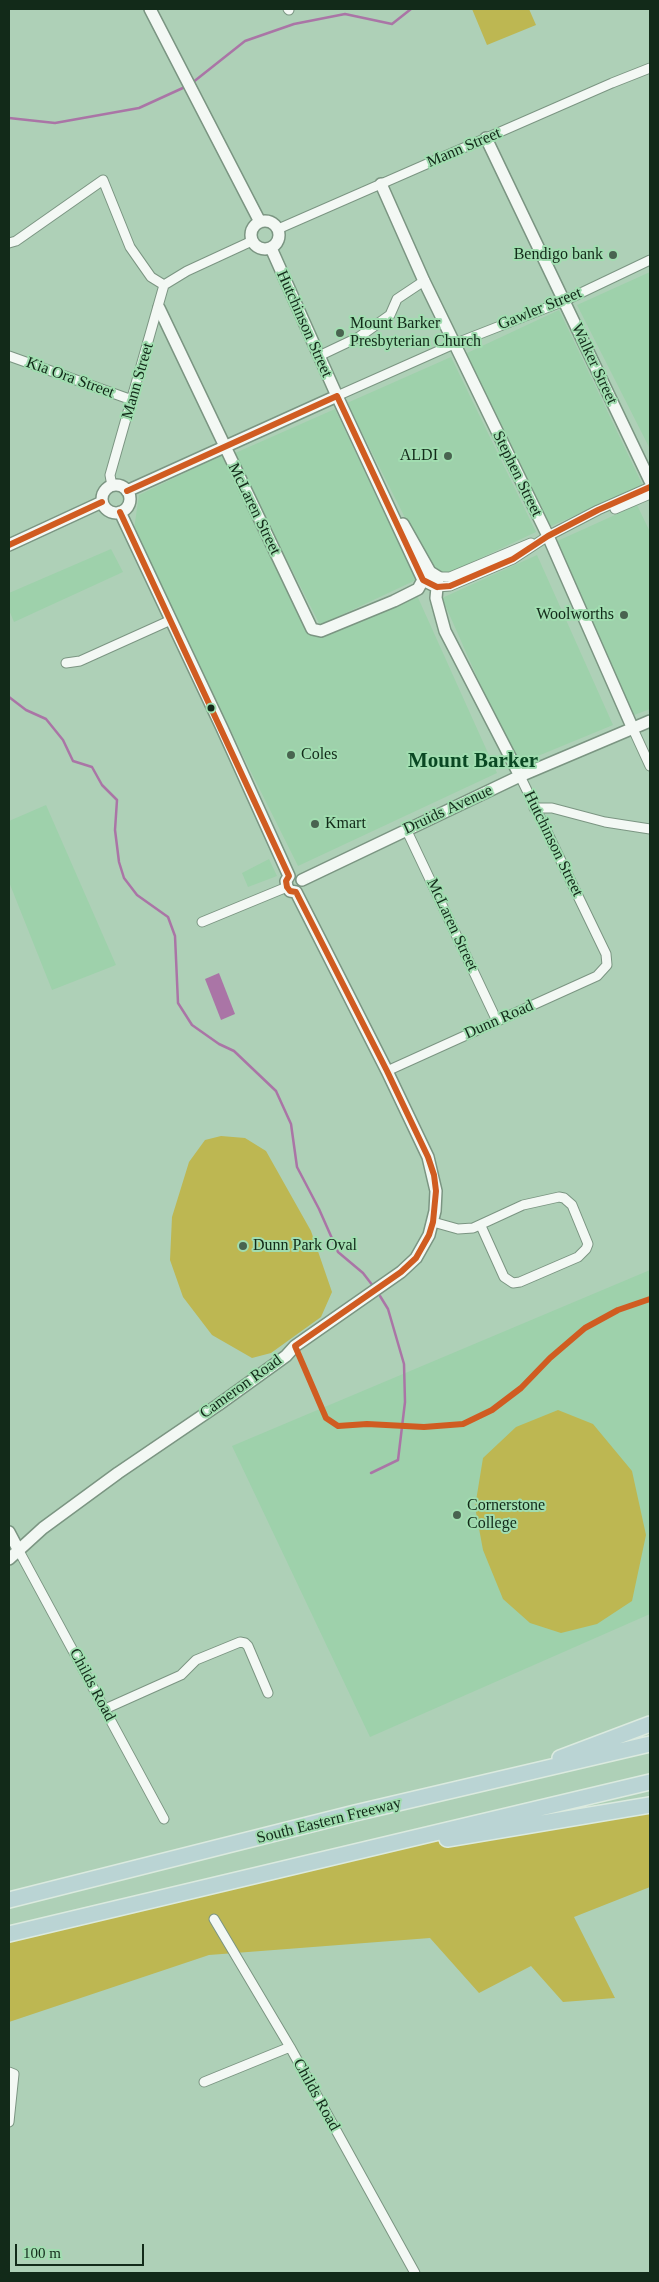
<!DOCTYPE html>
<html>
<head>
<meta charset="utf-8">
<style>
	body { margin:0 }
	#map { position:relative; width:659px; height:2282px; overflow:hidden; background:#aed0b7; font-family:Georgia,serif }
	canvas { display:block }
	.frame { position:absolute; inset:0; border:10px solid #122a19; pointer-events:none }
	.scale { position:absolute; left:15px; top:2244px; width:129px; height:22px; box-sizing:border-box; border:2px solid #122a19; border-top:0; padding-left:6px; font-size:15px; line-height:18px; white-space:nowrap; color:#122a19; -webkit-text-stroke:4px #a1ddb0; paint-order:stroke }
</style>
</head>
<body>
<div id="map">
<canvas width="659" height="2282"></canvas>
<div class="frame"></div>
<div class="scale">100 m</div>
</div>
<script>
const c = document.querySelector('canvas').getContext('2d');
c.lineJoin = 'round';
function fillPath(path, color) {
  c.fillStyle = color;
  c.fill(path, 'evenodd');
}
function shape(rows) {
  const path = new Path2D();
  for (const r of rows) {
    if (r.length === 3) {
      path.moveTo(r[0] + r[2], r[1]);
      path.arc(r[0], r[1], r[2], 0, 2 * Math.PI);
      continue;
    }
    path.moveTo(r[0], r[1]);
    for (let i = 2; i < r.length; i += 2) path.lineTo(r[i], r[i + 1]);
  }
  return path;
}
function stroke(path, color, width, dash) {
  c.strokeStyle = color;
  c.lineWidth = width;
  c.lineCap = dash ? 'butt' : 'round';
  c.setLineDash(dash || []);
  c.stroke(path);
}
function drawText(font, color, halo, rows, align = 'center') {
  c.font = font + ' Georgia,serif';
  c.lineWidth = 4;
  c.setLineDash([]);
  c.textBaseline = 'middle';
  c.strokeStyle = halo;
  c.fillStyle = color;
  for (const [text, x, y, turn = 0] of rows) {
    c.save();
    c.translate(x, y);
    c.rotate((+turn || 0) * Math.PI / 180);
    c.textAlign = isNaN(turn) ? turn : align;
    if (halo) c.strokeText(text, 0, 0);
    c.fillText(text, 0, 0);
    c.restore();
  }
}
fillPath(shape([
	[650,272,650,449,577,305],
	[559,310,643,486,542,530,465,354],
	[451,357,536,532,436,579,347,403],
	[335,409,416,580,320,625,233,454],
	[222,455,314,632,415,591,497,773,298,866,249,768,134,529,139,495],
	[637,505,650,532,650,709,629,717,553,543],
	[111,549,123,572,14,622,9,610,9,593],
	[537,555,613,725,516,765,442,598],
	[46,805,116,965,52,990,9,882,9,821],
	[269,859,277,876,248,887,242,873],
	[650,1270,650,1614,370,1737,232,1446]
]), '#9ed1ab');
fillPath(shape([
	[472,9,529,9,536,25,487,45],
	[221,1136,245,1138,266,1151,311,1231,332,1292,321,1317,271,1353,252,1358,212,1335,183,1297,170,1260,172,1217,189,1162,205,1140],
	[558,1410,593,1424,632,1471,646,1535,632,1601,597,1624,561,1633,530,1623,503,1599,483,1550,475,1507,483,1458,516,1427],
	[650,1805,650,1887,574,1917,615,1998,563,2002,531,1966,479,1993,430,1938,209,1955,9,2022,9,1934,376,1851]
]), '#bdb752');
fillPath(shape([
	[219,973,235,1014,221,1020,205,979]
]), '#aa75a6');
stroke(shape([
	[192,83,245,41,294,24,345,14,392,24,411,9],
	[9,118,55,123,139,108,185,87],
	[9,697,26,710,46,719,63,740,73,761,92,767,102,785,117,800,115,830,119,862,124,878,137,895,168,917,175,936,178,1003,192,1025,219,1044,234,1051,276,1091,291,1124,297,1167,319,1209,338,1252,363,1273,373,1286],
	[371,1473,398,1460,405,1402,404,1364,388,1309,380,1296]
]), '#aa75a6', 2.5);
const street = shape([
	[288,9,289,10],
	[278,229,612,83,650,68],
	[9,243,16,241,103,180,130,247,151,277,164,285],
	[9,356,132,400],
	[319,356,359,337,390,315,397,299,424,281],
	[337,396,454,344,564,301,650,260],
	[112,486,110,475,164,285,187,271,252,241],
	[615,509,650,494],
	[438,577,450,577,531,543],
	[437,587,450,586,513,559,548,536,598,510,650,487],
	[66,663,80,661,171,620],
	[633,729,650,766],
	[534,808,552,808,605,822,650,829],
	[406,829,497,1021],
	[202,922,287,887],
	[387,1071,597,976,607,965,606,954,520,776],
	[433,1222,458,1229,473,1228,523,1205,559,1197,564,1198,572,1205,588,1244,586,1249,578,1257,520,1282,513,1283,504,1277,481,1226],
	[19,1551,164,1819],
	[105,1709,181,1675,196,1660,240,1642,245,1643,248,1646,268,1693],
	[214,1919,290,2047,415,2273],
	[9,2072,14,2074,9,2122],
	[204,2082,290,2047]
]);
const secondary = shape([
	[150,9,260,222],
	[486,138,650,481],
	[381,184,424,281,548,536,633,729],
	[265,235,14],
	[271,248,337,396,416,565,423,580,437,587],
	[159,308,312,629,321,631,394,601,418,589,423,580],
	[116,499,14],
	[127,491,337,396],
	[120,512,222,728,289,876],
	[403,524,430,572,438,577,436,598,445,631,520,776],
	[9,545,102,502],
	[289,876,286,881,287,887,290,891,296,892],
	[302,880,520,776,650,721],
	[9,1532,19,1551],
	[9,1559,43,1528,118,1473,218,1405,286,1356,295,1346,401,1272,416,1258,429,1235,435,1211,436,1191,428,1157,387,1071,296,892]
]);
const highway = shape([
	[560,1758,650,1724],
	[447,1839,650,1805],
	[9,1900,355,1813,650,1744],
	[9,1934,650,1782]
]);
stroke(street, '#7b9582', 11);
stroke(secondary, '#7b9582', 14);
stroke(highway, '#dbeadf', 18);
stroke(street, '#f3f8f4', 9);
stroke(secondary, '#f3f8f4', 11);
stroke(highway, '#bad4d4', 15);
stroke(shape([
	[337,396,423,580,437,587],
	[127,491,337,396],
	[120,512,289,876,286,881,287,887,290,891,296,892,387,1071,428,1157,434,1175,436,1191,433,1222,429,1235,416,1258,401,1272,295,1346,326,1418,338,1426,367,1424,424,1427,463,1424,492,1410,521,1388,550,1358,585,1328,618,1310,650,1299],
	[9,545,102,502],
	[437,587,450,586,513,559,548,536,598,510,650,487]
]), '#d05c21', 6);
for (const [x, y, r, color] of [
	[613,255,5,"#496450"],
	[340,333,5,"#496450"],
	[448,456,5,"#496450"],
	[624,615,5,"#496450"],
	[211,708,4.5,"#122a19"],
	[291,755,5,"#496450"],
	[315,824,5,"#496450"],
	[243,1246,5,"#496450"],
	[457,1515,5,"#496450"]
]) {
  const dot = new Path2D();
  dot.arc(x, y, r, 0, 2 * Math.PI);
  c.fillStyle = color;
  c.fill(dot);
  stroke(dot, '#a1ddb0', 2);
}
drawText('16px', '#122a19', '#a1ddb0', [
	["Mann Street",464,148,-23],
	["Gawler Street",540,309,-22],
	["Hutchinson Street",304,324,66],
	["Walker Street",594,364,65],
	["Kia Ora Street",70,378,20],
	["Mann Street",138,381,-74],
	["Stephen Street",517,474,64],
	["McLaren Street",254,509,64],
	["Druids Avenue",448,810,-25],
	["Hutchinson Street",553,844,64],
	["McLaren Street",452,925,65],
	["Dunn Road",499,1020,-24],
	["Cameron Road",241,1387,-36],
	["Childs Road",92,1685,62],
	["South Eastern Freeway",329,1821,-14],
	["Childs Road",316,2095,61]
]);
drawText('16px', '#122a19', '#a1ddb0', [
	["Bendigo bank",603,255,"right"],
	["Mount Barker",350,324],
	["Presbyterian Church",350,342],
	["ALDI",438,456,"right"],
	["Woolworths",614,615,"right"],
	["Coles",301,755],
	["Kmart",325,824],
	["Dunn Park Oval",253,1246],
	["Cornerstone",467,1506],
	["College",467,1524]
], 'left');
drawText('bold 21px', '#0a4823', '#a1ddb0', [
	["Mount Barker",473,762]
]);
</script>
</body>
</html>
